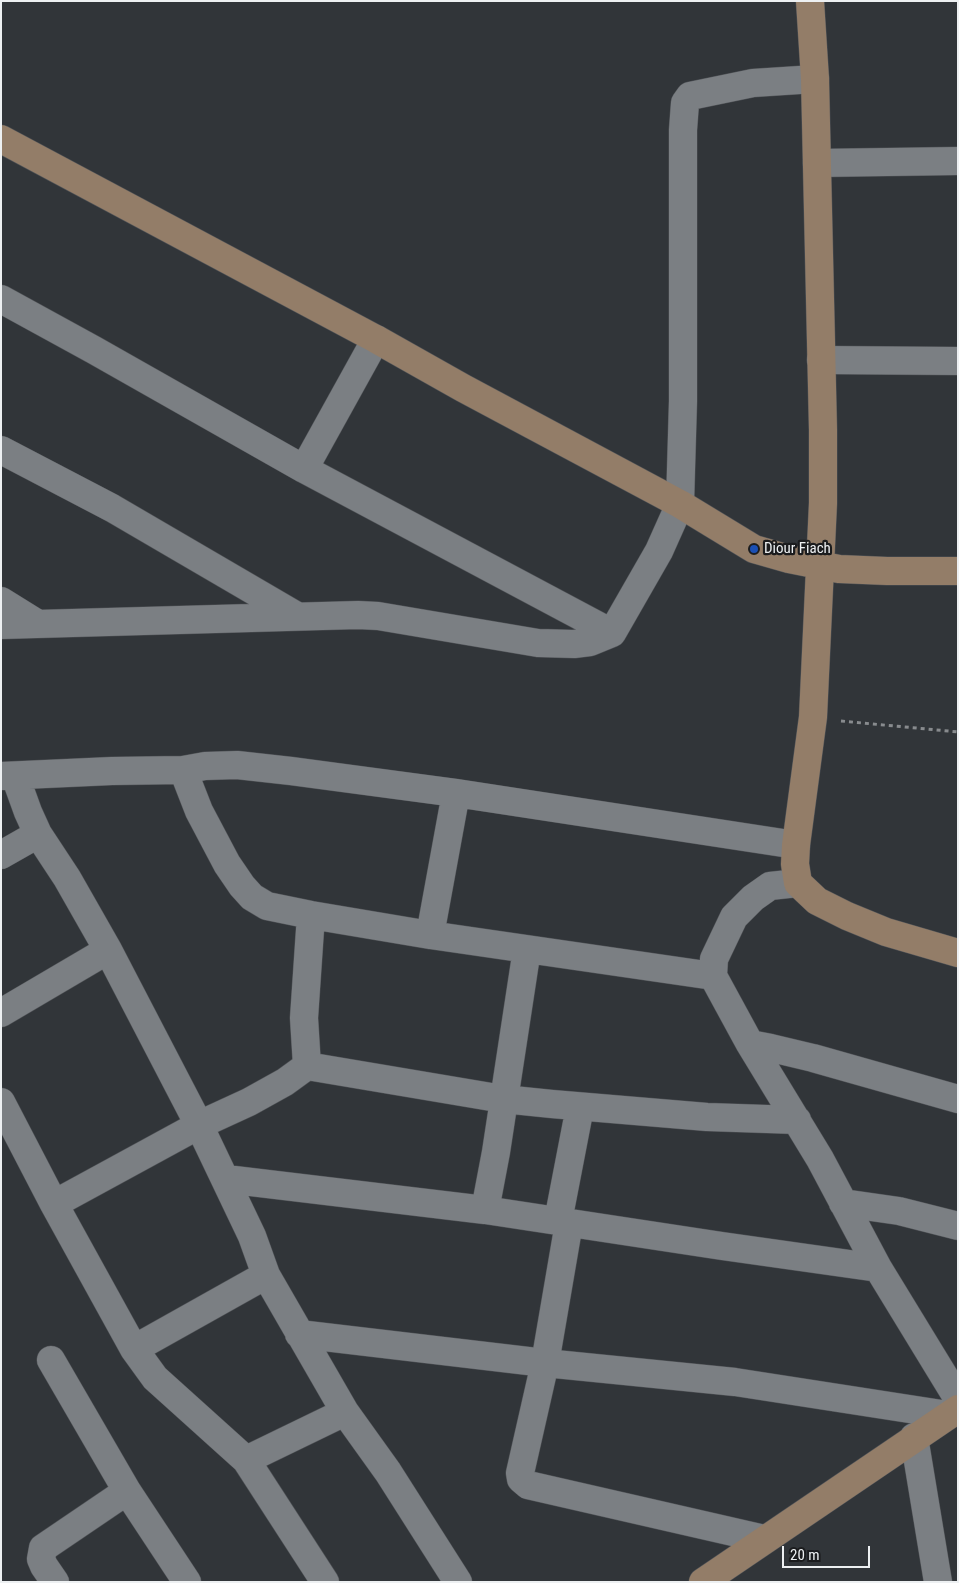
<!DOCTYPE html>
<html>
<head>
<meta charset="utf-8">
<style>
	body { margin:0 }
	#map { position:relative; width:959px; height:1583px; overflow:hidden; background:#313539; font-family:"Roboto Condensed",sans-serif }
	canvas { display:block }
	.frame { position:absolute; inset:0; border:2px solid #edf0f2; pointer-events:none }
	.scale { position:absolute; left:782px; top:1546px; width:88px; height:22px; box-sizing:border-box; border:2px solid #edf0f2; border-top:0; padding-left:6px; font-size:15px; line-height:18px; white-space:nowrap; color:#edf0f2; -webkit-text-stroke:4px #1b1c1e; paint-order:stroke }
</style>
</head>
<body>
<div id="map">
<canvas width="959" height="1583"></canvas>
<div class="frame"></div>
<div class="scale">20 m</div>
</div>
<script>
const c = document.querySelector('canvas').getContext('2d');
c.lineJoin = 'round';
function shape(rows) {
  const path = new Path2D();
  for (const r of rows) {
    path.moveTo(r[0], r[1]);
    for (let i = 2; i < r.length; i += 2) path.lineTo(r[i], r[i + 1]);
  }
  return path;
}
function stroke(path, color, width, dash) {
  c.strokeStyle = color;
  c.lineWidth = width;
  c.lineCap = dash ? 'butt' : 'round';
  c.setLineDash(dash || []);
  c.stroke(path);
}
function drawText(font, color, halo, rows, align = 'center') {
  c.font = font + ' "Roboto Condensed",sans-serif';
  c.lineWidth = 4.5;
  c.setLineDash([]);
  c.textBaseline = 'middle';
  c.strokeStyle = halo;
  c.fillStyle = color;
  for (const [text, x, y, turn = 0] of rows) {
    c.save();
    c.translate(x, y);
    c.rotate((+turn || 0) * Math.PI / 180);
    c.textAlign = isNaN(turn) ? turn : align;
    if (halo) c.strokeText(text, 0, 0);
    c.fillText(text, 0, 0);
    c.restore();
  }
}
const street = shape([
	[817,163,958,161],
	[1,299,94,350,304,469,612,633],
	[821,360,958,361],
	[1,450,112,508,297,616],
	[304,469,376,339],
	[1,601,38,624],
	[1,625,358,615,378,616,538,643,574,644,590,642,612,633,659,551,680,504,683,401,683,130,685,103,690,96,753,83,815,79],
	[1,776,112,771,183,770],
	[15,776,28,812,38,834,67,878,108,950,199,1125,252,1236,266,1275,345,1412,388,1472,458,1582],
	[1,855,38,834],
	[798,883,770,886,753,898,734,917,714,959,713,976,750,1044,820,1159,878,1268,958,1399],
	[311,915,304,1018,307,1066,503,1099,552,1104,707,1117,797,1120],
	[430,935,456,793],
	[713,976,430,935,311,915,267,906,252,897,242,886,227,864,199,811,183,770,205,766,237,765,291,771,456,793,796,845],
	[1,1013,108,950],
	[750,1044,771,1048,813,1058,958,1099],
	[1,1102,54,1204,134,1349,155,1378,246,1460],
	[226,1179,485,1210,722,1246,878,1268],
	[843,1203,899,1211,958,1226],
	[54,1204,199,1125,249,1102,285,1082,307,1066],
	[485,1210,496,1152,527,949],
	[558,1221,580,1107],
	[569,1223,545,1363,520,1473,521,1479,528,1485,764,1539],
	[299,1334,545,1363,735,1382,948,1415],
	[134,1349,266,1275],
	[51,1360,127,1491,187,1582],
	[914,1437,938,1582],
	[55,1582,44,1566,41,1559,43,1548,127,1491],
	[325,1582,246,1460,345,1412]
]);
const secondary = shape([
	[810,1,815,79,823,430,823,503,813,717,796,845,795,864,798,883,817,901,847,916,886,932,958,953],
	[1,139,376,339,463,388,680,504,754,549,789,559,839,569,887,571,958,571],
	[703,1582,958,1409]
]);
stroke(street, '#505357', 29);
stroke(secondary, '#505357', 29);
stroke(shape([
	[841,721,958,732]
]), '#888b8e', 3, [4, 4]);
stroke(street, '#7b7f83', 28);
stroke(secondary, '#937d68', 28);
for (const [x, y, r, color] of [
	[754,549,5,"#1a4fb4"]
]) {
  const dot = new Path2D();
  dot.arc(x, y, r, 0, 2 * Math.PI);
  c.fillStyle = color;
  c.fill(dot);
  stroke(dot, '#1b1c1e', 2);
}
drawText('15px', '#edf0f2', '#1b1c1e', [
	["Diour Fiach",764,549]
], 'left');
</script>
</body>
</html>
